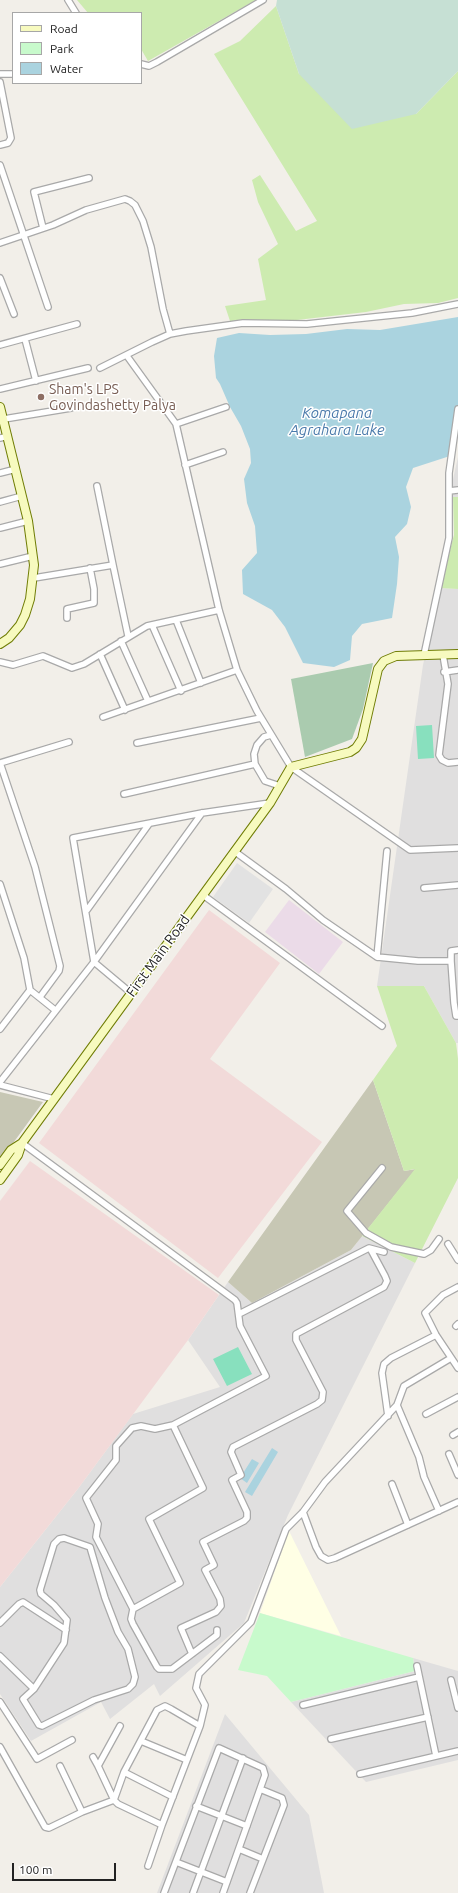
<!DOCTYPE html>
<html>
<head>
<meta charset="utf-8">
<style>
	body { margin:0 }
	#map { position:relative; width:458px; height:1893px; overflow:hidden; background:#f2efe9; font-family:Ubuntu,sans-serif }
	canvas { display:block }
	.legend { position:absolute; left:12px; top:12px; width:130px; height:72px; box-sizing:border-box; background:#fff; border:1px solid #a7a7a7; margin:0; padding:5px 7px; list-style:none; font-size:12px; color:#222 }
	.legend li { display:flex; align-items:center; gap:8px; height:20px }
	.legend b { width:20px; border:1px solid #a7a7a7 }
	.scale { position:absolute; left:12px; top:1863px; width:104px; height:18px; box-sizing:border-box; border:2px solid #222; border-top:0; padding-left:5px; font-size:12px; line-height:14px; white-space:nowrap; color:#222; -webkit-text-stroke:3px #fff; paint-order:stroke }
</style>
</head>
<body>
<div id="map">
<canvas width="458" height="1893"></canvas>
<ul class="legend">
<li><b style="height:5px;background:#f7fabf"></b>Road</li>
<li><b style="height:11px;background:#c8facc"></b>Park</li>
<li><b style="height:11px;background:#aad3df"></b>Water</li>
</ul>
<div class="scale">100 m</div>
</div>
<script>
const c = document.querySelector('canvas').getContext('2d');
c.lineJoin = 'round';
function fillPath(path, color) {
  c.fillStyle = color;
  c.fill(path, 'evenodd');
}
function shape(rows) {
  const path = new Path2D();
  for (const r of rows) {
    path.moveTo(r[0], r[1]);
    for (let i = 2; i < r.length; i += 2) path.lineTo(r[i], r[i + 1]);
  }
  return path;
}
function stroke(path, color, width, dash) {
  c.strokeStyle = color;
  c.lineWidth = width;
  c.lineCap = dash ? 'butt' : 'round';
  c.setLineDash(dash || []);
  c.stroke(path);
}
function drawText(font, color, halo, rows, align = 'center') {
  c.font = font + ' Ubuntu,sans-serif';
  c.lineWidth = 3;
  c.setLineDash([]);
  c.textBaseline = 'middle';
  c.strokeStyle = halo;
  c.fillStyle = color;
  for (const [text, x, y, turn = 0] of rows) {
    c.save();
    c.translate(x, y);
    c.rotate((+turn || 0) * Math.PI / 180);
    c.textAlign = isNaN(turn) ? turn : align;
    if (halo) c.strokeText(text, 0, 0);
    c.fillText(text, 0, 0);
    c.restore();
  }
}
fillPath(shape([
	[458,457,458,497,449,497],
	[440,588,458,589,458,1043,456,1043,424,986,377,986,423,665],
	[362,1236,415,1263,288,1515,244,1623,160,1696,154,1684,110,1719,101,1702,31,1741,0,1694,0,1587,77,1490,133,1414,220,1387,188,1340,228,1282,252,1303,351,1250],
	[413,1658,458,1671,458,1760,366,1782,291,1702,415,1671],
	[225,1714,309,1815,324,1893,157,1893]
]), '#e0dfdf');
fillPath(shape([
	[209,910,280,963,210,1059,322,1142,218,1278,39,1143],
	[30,1161,219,1295,188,1340,77,1490,0,1587,0,1201]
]), '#f2dad9');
fillPath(shape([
	[289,900,343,942,319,974,265,932]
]), '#ebdbe8');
fillPath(shape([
	[289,1531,341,1636,260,1613]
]), '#ffffe5');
fillPath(shape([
	[373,1080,404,1171,416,1169,351,1250,252,1303,228,1282],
	[0,1092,43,1102,0,1161]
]), '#c7c7b4');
fillPath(shape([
	[77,0,256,0,148,61,141,49,141,13,88,13],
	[276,6,299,74,416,114,458,71,458,298,438,303,404,304,366,312,297,320,230,321,225,306,266,300,258,259,278,244,258,202,252,180,260,175,296,231,317,221,214,54,240,41],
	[453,497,458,497,458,589,440,588,454,535],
	[377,986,424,986,456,1043,458,1059,458,1178,415,1263,362,1236,415,1169,404,1171,373,1080,397,1046]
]), '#cdebb0');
fillPath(shape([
	[277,0,458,0,458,71,416,114,352,129,299,74,276,6]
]), '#c6e0d4');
fillPath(shape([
	[373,663,363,709,352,739,305,757,291,679]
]), '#aacbaf');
fillPath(shape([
	[260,1613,413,1658,415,1671,291,1702,267,1676,238,1670]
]), '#c8facc');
fillPath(shape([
	[432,725,434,758,418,759,416,726],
	[238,1347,252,1374,227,1386,213,1359]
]), '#88e0be');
fillPath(shape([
	[237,863,273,889,249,923,213,897]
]), '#e2e2e2');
fillPath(shape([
	[458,317,458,433,453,455,413,468,406,487,411,507,407,524,395,537,399,557,397,584,392,618,362,624,352,636,350,660,334,667,303,663,285,627,272,610,243,594,242,570,257,553,255,526,247,503,244,479,251,463,250,449,241,426,230,407,220,384,216,378,214,356,217,338,239,333,270,335,306,334,347,329,380,330],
	[272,1448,278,1452,252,1496,245,1492],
	[252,1459,259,1463,247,1483,240,1478]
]), '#aad3df');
const street = shape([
	[68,0,76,13],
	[141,64,149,66,157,62,263,0],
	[0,74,13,74],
	[0,82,11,138,8,143,0,145],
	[0,165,48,307],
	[43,228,34,192,89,178],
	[0,243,53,225,86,210,125,199,130,201,135,205,143,221,151,247,163,309,170,334],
	[0,278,14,314],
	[25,339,36,381],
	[0,345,77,324],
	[127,356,176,424,219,610,237,670,257,711,291,767,410,850,458,848],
	[100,368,152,342,170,334,186,331,243,323,307,324,335,321,412,313,458,304],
	[0,389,88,368],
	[4,419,71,408],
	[176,424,226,407],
	[0,438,8,436],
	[185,465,223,452],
	[0,473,16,469],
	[97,486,113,565],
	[449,491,458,490],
	[0,502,22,496],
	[0,528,28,521],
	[0,564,33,556],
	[34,578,113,565,128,636],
	[67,618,67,609,94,603,94,589,90,568],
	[176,620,201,683],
	[152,625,181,691],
	[121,641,148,701],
	[100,654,125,710],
	[424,655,449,538,449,473,458,409],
	[443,655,448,684,439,755,442,760,448,763,458,762],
	[0,662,13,665,43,656,72,668,84,664,147,626,219,610],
	[444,672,458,670],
	[103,717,237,670],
	[271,735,264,737,257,745,254,754,255,764,265,781,280,786],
	[137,743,261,718],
	[0,763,35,867,60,966,59,971,40,997],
	[0,763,69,742],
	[124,794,255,764],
	[234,851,286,889,323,920,377,957,387,851],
	[0,884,24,958,30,990,55,1010],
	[424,888,458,885],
	[203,895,382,1026],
	[87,910,149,824],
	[458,950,451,951,451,961,454,1003,456,1016,458,1016],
	[377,957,418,961,451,961],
	[131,993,94,962,73,838,202,813,270,803],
	[0,1029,30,990],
	[0,1082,94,962,202,813],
	[0,1085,54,1099],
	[22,1143,235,1300,237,1303,240,1326,266,1376,173,1425,203,1488,149,1519,180,1583,133,1609],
	[382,1168,347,1211,366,1233,391,1247,424,1254,431,1250,439,1239],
	[448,1244,458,1260],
	[458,1287,443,1295,425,1313,436,1335,458,1368],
	[239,1314,369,1248,384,1252],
	[456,1326,458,1324],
	[397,1405,419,1457,424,1477,439,1511],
	[426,1414,458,1397],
	[388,1416,382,1373,384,1364,391,1358,436,1335],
	[173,1425,155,1429,141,1426,132,1428,116,1446,116,1460,86,1498,98,1524,96,1537,133,1609,131,1619,133,1624,157,1667,159,1669,172,1669,217,1635,217,1630],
	[453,1435,458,1432],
	[449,1454,458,1475],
	[392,1484,408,1525],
	[303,1512,316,1547,321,1556,328,1560,335,1558,458,1502],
	[64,1538,90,1547,105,1598,118,1632,128,1649,135,1677,133,1684,128,1689,94,1700,42,1726,39,1725,23,1699,34,1689,64,1643,67,1620,54,1605,41,1594,40,1590,54,1544,59,1539,64,1538],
	[0,1623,19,1604,23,1602,66,1630],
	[192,1654,181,1628,216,1612,221,1606,220,1599,205,1570,214,1565,203,1542,244,1521,247,1518,247,1512,232,1480,241,1475,231,1452,233,1447,317,1404,322,1400,323,1392,296,1340,296,1334,384,1287,387,1281,385,1276,371,1250],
	[0,1656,34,1689],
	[417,1666,436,1756],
	[451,1680,458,1708],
	[0,1702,37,1759,72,1740],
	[303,1705,419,1677],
	[200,1726,205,1705,196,1688,199,1674,251,1622,286,1529,303,1512,325,1482,397,1405,404,1386,451,1358],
	[331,1739,428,1717],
	[141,1741,187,1760],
	[0,1747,45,1827,49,1828,82,1812,114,1800,124,1772,157,1710,165,1706,171,1709,200,1726,162,1825,118,1804,114,1800,98,1766,120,1726],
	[93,1757,98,1766],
	[60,1766,82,1812],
	[124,1772,173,1797],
	[360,1774,458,1751],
	[196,1806,247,1826],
	[239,1849,263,1859],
	[176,1862,227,1882],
	[148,1866,162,1825],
	[164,1893,219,1748,263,1768,265,1775,223,1893],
	[193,1893,243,1758],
	[250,1893,284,1805,282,1798,260,1789]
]);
const secondary = shape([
	[0,407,28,521,34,565,30,599,25,615,20,625,9,638,0,644],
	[0,1165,11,1150,22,1143],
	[0,1180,18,1155,22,1143,270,803,291,767,350,752,356,748,362,739,378,669,384,661,396,656,458,654]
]);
stroke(street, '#a9a9a9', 8);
stroke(secondary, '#707d05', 10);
stroke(street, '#fff', 5.5);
stroke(secondary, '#f7fabf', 8);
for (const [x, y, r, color] of [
	[41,397,4,"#8d6e63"]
]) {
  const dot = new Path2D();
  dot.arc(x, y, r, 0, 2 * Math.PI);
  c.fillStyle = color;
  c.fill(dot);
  stroke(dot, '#fff', 1.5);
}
drawText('14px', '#785e54', '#fff', [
	["Sham's LPS",49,389],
	["Govindashetty Palya",49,405]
], 'left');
drawText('14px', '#222', '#fff', [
	["First Main Road",158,956,-54]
]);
drawText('italic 15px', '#4a7aab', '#fff', [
	["Komapana",337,413],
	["Agrahara Lake",337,430]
]);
</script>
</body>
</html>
